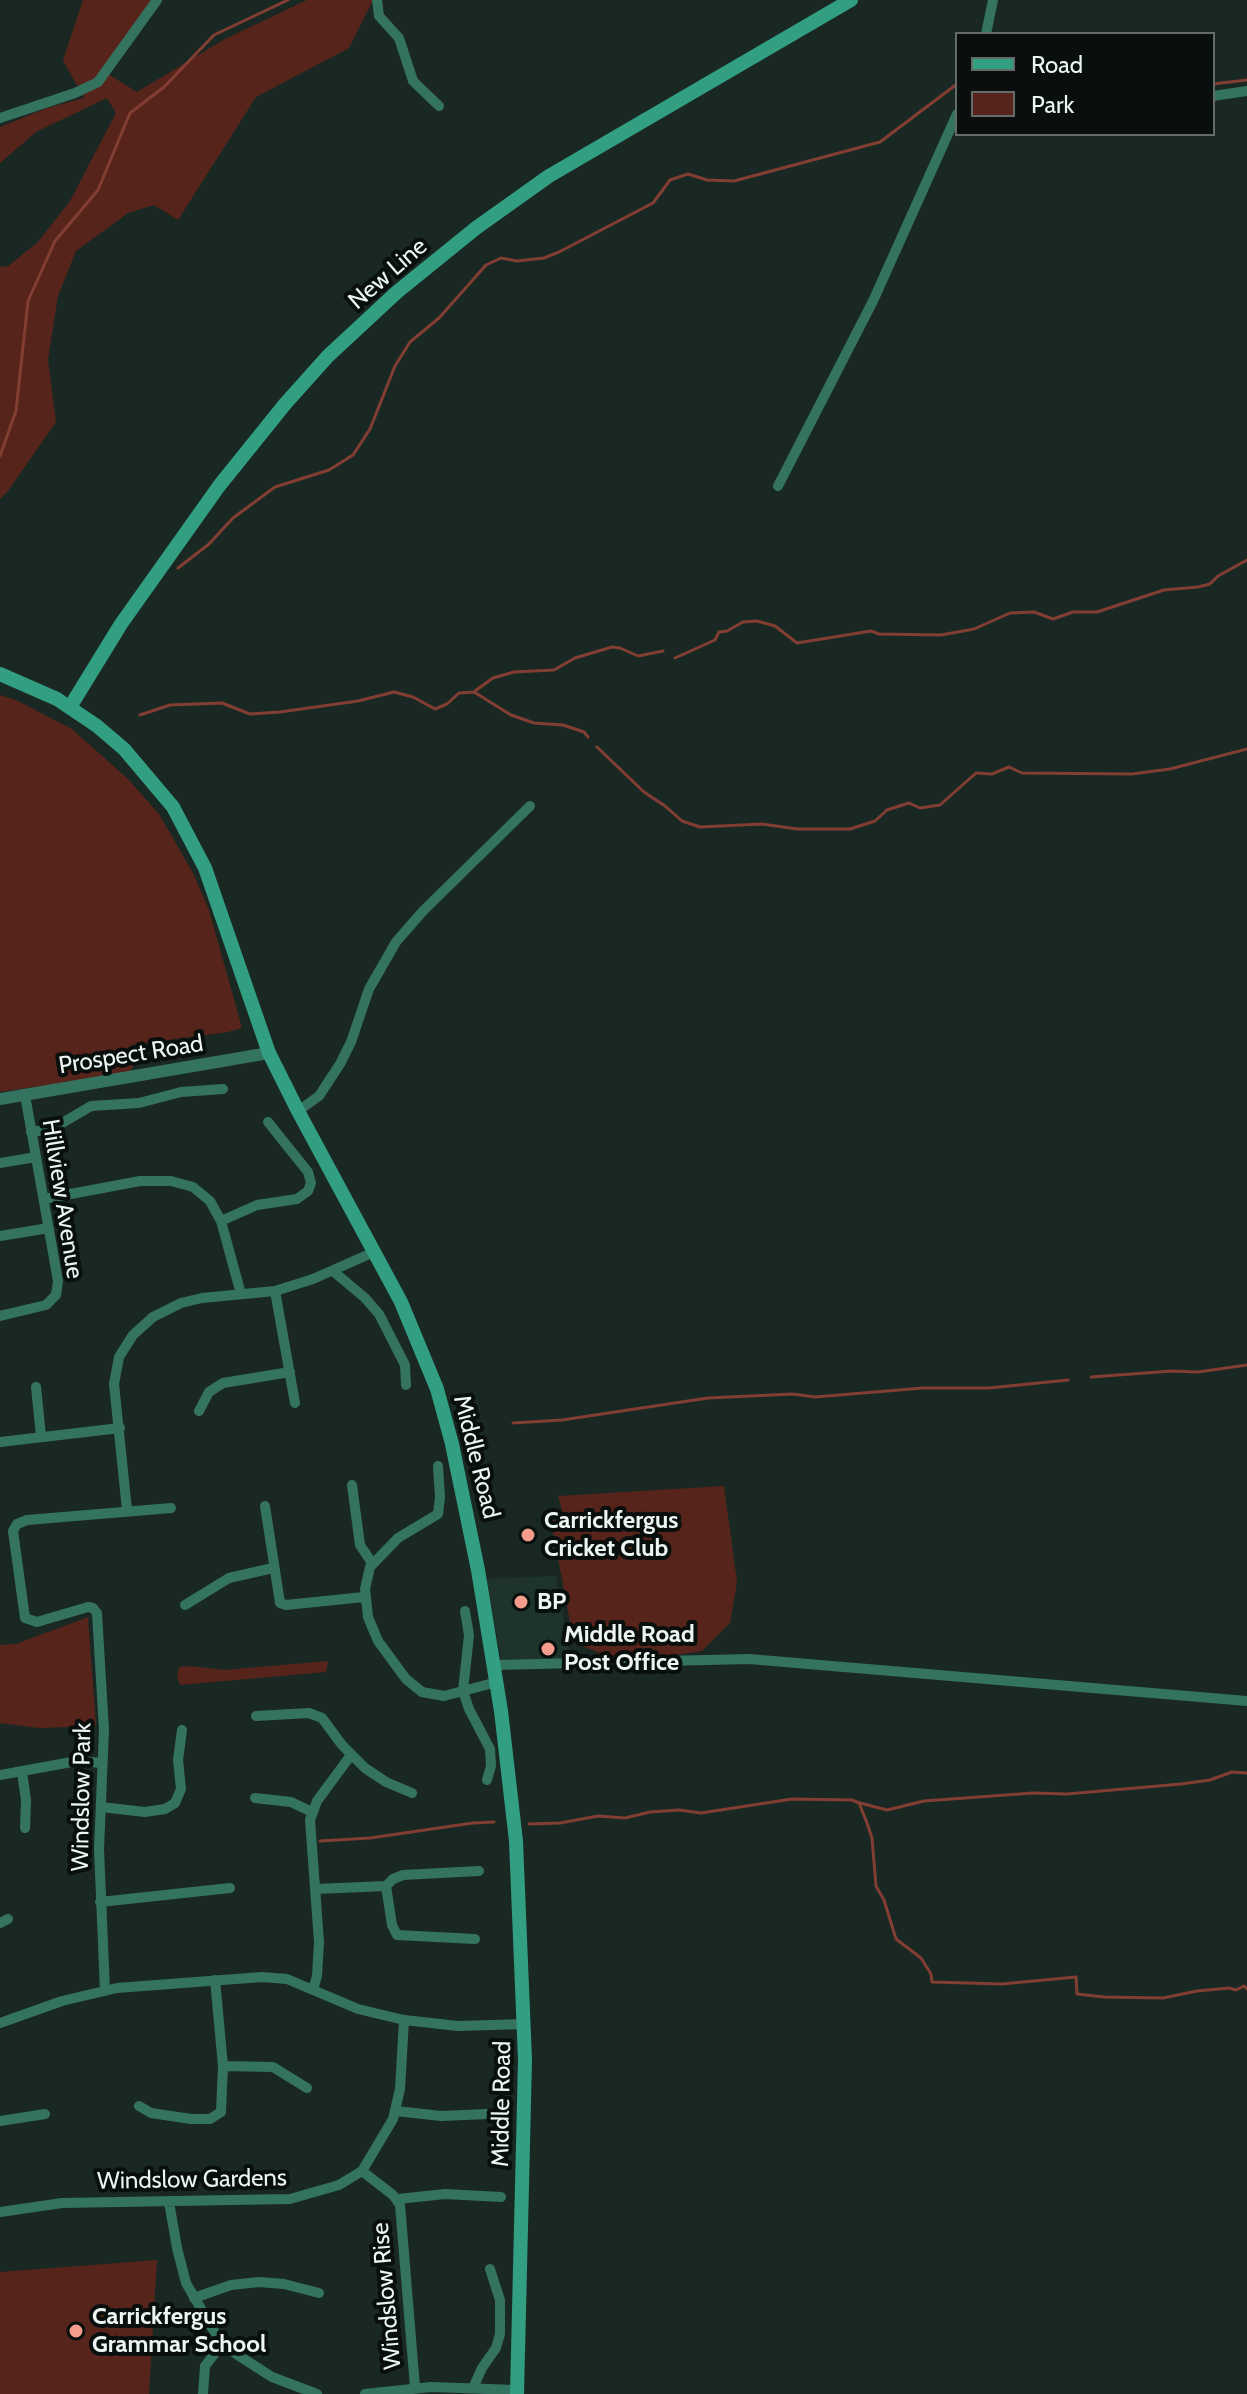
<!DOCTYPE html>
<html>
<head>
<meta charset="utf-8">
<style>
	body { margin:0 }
	#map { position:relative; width:1247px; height:2394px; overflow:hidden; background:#1a2823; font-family:Cabin,sans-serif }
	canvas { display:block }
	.legend { position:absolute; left:955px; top:32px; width:260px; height:104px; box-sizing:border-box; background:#090f0d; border:2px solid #646b68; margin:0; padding:10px 14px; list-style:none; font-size:24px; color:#ecf5f1 }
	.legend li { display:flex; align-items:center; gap:16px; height:40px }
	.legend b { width:40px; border:2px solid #646b68 }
</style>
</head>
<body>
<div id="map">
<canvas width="1247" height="2394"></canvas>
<ul class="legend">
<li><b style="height:10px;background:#329f83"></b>Road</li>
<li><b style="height:22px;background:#56241b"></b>Park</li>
</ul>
</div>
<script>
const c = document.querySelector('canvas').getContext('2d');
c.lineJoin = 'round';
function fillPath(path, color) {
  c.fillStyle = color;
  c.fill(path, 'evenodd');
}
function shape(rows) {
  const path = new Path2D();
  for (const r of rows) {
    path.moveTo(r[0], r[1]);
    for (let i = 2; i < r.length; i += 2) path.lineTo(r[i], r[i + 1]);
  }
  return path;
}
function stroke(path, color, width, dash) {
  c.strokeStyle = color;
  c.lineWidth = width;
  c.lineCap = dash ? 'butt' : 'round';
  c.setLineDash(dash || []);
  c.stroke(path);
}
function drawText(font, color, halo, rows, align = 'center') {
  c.font = font + ' Cabin,sans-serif';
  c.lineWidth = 8;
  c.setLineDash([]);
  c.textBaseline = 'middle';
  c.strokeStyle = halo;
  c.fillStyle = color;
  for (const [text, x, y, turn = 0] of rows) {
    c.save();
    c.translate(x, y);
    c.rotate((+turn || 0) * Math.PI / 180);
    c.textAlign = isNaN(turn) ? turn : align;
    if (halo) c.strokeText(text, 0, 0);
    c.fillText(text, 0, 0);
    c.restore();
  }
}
fillPath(shape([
	[556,1576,571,1660,502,1662,485,1579]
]), '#1d332c');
fillPath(shape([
	[83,0,152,0,103,71,137,92,225,39,307,0,373,0,349,48,256,97,178,220,154,205,128,213,76,251,58,296,48,360,56,422,8,491,0,499,0,266,7,267,38,242,70,201,116,113,107,98,36,132,0,163,0,127,47,108,84,98,63,60],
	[0,695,16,700,72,729,128,779,159,814,193,873,209,910,242,1028,228,1032,131,1045,134,1065,129,1073,0,1092],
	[724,1486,737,1582,730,1623,702,1651,656,1658,611,1657,574,1643,551,1521,564,1517,558,1496],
	[88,1617,96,1726,39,1728,0,1723,0,1645,16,1644],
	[328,1661,326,1672,180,1685,177,1676,179,1667,191,1666,224,1670],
	[157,2260,149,2394,0,2394,0,2272]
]), '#56241b');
stroke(shape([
	[1213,84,1247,80],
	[0,456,16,411,28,301,55,241,98,190,130,113,164,87,214,35,288,0],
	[178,568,209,544,233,518,275,487,329,470,353,455,370,429,395,366,410,342,439,318,486,265,501,258,517,261,544,258,559,252,653,203,670,180,688,174,707,180,734,181,880,142,957,84],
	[675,658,715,640,719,632,727,631,743,622,757,621,775,626,797,643,871,631,879,634,941,635,974,629,1010,613,1034,612,1053,619,1073,612,1097,612,1164,590,1198,587,1210,584,1218,576,1247,560],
	[475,691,493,678,514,672,554,670,575,658,612,647,620,648,638,656,663,651],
	[140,715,170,705,222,703,250,714,280,712,358,701,394,692,413,697,435,709,447,704,459,693,474,692,511,715,534,723,563,725,584,732,588,737],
	[597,747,644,792,665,806,682,821,700,827,762,824,797,829,850,829,875,821,887,810,909,803,920,808,940,805,976,773,992,774,1009,767,1022,773,1132,774,1170,769,1247,749],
	[1091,1377,1172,1371,1198,1372,1247,1365],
	[513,1423,562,1420,708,1398,793,1394,815,1397,923,1388,989,1388,1068,1380],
	[860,1803,887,1810,924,1801,1033,1793,1067,1794,1181,1784,1210,1780,1232,1772,1247,1773],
	[529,1824,560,1823,598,1816,625,1818,650,1812,679,1810,701,1813,792,1799,852,1800,859,1803,867,1823,872,1838,876,1886,884,1900,896,1939,921,1958,931,1974,932,1982,1002,1984,1076,1977,1077,1994,1104,1997,1163,1998,1197,1991,1229,1988,1236,1990,1244,1986,1247,1989],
	[320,1841,370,1838,473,1823,494,1822]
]), '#823e32', 3);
stroke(shape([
	[377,0,379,16,399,38,413,81,439,106],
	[986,34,993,0],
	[1213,96,1247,91],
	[0,118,75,93,98,82,157,0],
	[778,486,873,301,957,114],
	[298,1111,319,1096,340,1064,351,1042,369,989,396,942,423,911,530,806],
	[31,1132,52,1129,91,1106,139,1103,181,1092,223,1089],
	[0,1163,36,1157],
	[44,1199,140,1181,171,1181,193,1187,210,1201,221,1221,241,1294],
	[221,1221,257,1205,297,1199,308,1191,311,1183,308,1172,268,1122],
	[0,1236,49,1228],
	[333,1271,365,1298,379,1314,405,1365,406,1385],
	[275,1291,295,1403],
	[0,1316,46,1305,56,1295,58,1281,25,1095],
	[36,1387,41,1436],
	[199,1411,209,1392,223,1383,290,1372],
	[0,1442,120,1428],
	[438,1466,440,1497,438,1514,398,1538,370,1567,365,1589,368,1617,378,1641,406,1679,422,1692,444,1696,497,1682],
	[352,1485,360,1545,372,1563],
	[265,1506,280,1603,286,1605,364,1597],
	[127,1510,114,1384,119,1357,133,1335,153,1317,181,1303,202,1298,275,1291,313,1279,374,1252],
	[185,1605,229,1578,273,1568],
	[465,1611,469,1635,463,1691,469,1709,490,1749,491,1766,487,1780],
	[494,1665,749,1659,1247,1701],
	[256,1716,309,1713,322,1718,342,1745,365,1768,386,1782,412,1793],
	[22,1772,26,1800,25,1828],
	[0,1775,77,1761,102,1763],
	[255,1798,291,1802,312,1812],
	[101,1807,145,1812,165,1809,175,1803,181,1789,178,1760,182,1730],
	[315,1889,386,1886],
	[100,1902,230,1888],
	[0,1923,8,1919],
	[475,1939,397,1935,392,1925,386,1886,393,1879,403,1875,479,1871],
	[313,1990,317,1976,319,1942,310,1820,317,1801,351,1755],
	[105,1991,99,1849,104,1730,97,1613,93,1608,88,1607,37,1622,25,1618,13,1531,17,1524,27,1520,171,1508],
	[0,2023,62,2001,117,1988,262,1977,287,1979,358,2009,404,2020,458,2026,525,2024],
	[223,2066,273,2067,307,2088],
	[139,2106,151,2113,191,2119,210,2119,221,2112,223,2066,215,1980],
	[396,2111,441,2116,488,2114],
	[0,2121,45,2114],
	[362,2171,393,2195,400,2205,415,2387],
	[398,2199,445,2194,501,2197],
	[169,2202,177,2248,186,2283,215,2333,233,2352,272,2377,317,2394],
	[0,2212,62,2203,290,2199,339,2185,362,2171,393,2119,400,2089,404,2020],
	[194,2298,231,2285,259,2282,284,2284,319,2293],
	[473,2388,482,2368,496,2348,500,2334,500,2300,490,2269],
	[203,2394,205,2366,223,2343],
	[365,2394,431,2387,517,2390]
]), '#357361', 10);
stroke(shape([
	[0,1099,269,1053]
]), '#357361', 12);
stroke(shape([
	[0,674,57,699,97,726,124,749,173,807,205,868,269,1053,298,1111,401,1302,437,1389,452,1444,478,1570,501,1711,516,1841,525,2060,517,2394],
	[70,707,121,624,219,486,285,404,328,356,397,292,476,228,549,176,851,0]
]), '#329f83', 14);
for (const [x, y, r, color] of [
	[528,1535,8,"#f49d8c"],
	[521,1602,8,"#f49d8c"],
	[548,1649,8,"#f49d8c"],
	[76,2331,8,"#f49d8c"]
]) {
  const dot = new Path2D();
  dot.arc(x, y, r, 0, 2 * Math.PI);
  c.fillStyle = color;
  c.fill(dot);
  stroke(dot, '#090f0d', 3);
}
drawText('24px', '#ecf5f1', '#090f0d', [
	["New Line",388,274,-41],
	["Prospect Road",131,1055,-9],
	["Hillview Avenue",62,1199,81],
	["Middle Road",476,1457,76],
	["Windslow Park",82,1797,-89],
	["Middle Road",502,2104,-89],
	["Windslow Gardens",192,2180,-1],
	["Windslow Rise",387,2296,-95]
]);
drawText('bold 24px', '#ecf5f1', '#090f0d', [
	["Carrickfergus",544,1521],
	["Cricket Club",544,1549],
	["BP",537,1602],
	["Middle Road",564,1635],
	["Post Office",564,1663],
	["Carrickfergus",92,2317],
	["Grammar School",92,2345]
], 'left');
</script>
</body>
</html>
